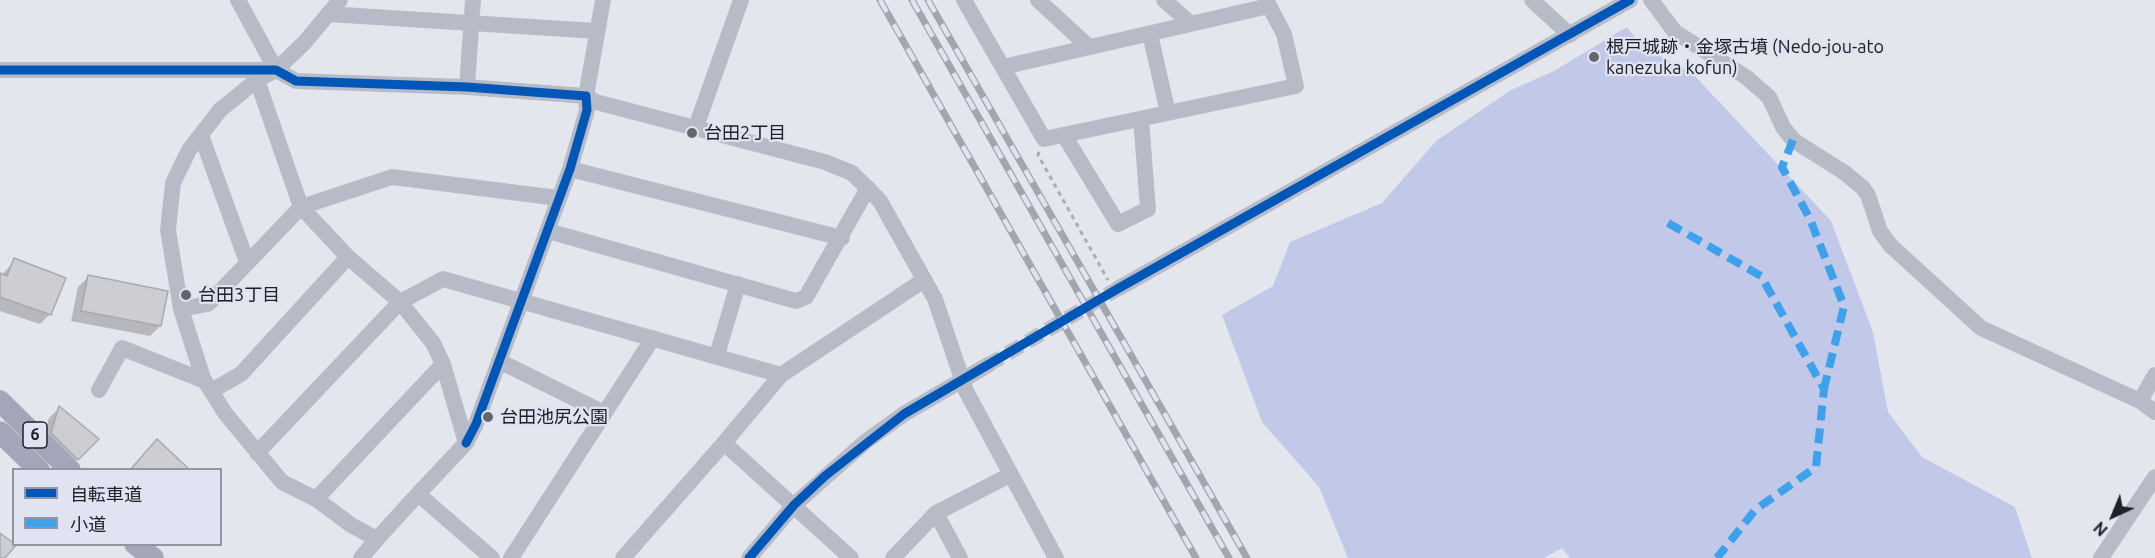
<!DOCTYPE html>
<html>
<head>
<meta charset="utf-8">
<style>
	body { margin:0 }
	#map { position:relative; width:2155px; height:558px; overflow:hidden; background:#e4e6ee; font-family:Ubuntu,"Noto Sans JP",sans-serif }
	canvas { display:block }
	.legend { position:absolute; left:12px; top:468px; width:210px; height:78px; box-sizing:border-box; background:#e0e3f2; border:2px solid #9395a0; margin:0; padding:8px 10px; list-style:none; font-size:18px; color:#202126 }
	.legend li { display:flex; align-items:center; gap:12px; height:30px }
	.legend b { width:30px; border:2px solid #9395a0 }
	.north { position:absolute; left:2083px; top:486px; width:60px; height:60px; -webkit-text-stroke:4px #e0e3f2; paint-order:stroke; rotate:224deg; font-size:16px; font-weight:700; line-height:24px; text-align:center; color:#202126 }
	.north::after { content:''; display:block; margin:auto; width:21px; height:27px; background:#202126; clip-path:polygon(50% 0,100% 100%,50% 72%,0 100%) }
</style>
</head>
<body>
<div id="map">
<canvas width="2155" height="558"></canvas>
<ul class="legend">
<li><b style="height:8px;background:#0057b8"></b>自転車道</li>
<li><b style="height:8px;background:#3da2eb"></b>小道</li>
</ul>
<div class="north">N</div>
</div>
<script>
const c = document.querySelector('canvas').getContext('2d');
c.lineJoin = 'round';
function fillPath(path, color) {
  c.fillStyle = color;
  c.fill(path, 'evenodd');
}
function shape(rows) {
  const path = new Path2D();
  for (const r of rows) {
    path.moveTo(r[0], r[1]);
    for (let i = 2; i < r.length; i += 2) path.lineTo(r[i], r[i + 1]);
  }
  return path;
}
function stroke(path, color, width, dash) {
  c.strokeStyle = color;
  c.lineWidth = width;
  c.lineCap = dash ? 'butt' : 'round';
  c.setLineDash(dash || []);
  c.stroke(path);
}
function drawText(font, color, halo, rows, align = 'center') {
  c.font = font + ' Ubuntu,"Noto Sans JP",sans-serif';
  c.lineWidth = 4.5;
  c.setLineDash([]);
  c.textBaseline = 'middle';
  c.strokeStyle = halo;
  c.fillStyle = color;
  for (const [text, x, y, turn = 0] of rows) {
    c.save();
    c.translate(x, y);
    c.rotate((+turn || 0) * Math.PI / 180);
    c.textAlign = isNaN(turn) ? turn : align;
    if (halo) c.strokeText(text, 0, 0);
    c.fillText(text, 0, 0);
    c.restore();
  }
}
fillPath(shape([
	[1627,27,1642,46,1693,74,1831,221,1873,332,1888,412,1922,457,2015,507,2032,558,1570,558,1562,548,1544,558,1348,558,1319,487,1262,422,1222,315,1273,286,1290,242,1382,203,1436,141,1511,90,1554,71]
]), '#c2c9e8');
fillPath(shape([
	[15,260,50,314,40,324,0,311,0,274,2,275],
	[88,277,160,326,150,336,71,321,78,287],
	[59,408,96,439,67,469,41,444,49,418]
]), '#0003');
const building = shape([
	[14,258,66,278,51,315,0,297,0,273,7,276,14,258],
	[88,275,168,291,161,326,81,311,88,275],
	[59,406,99,439,78,460,51,433,59,406],
	[157,439,190,470,130,470,157,439],
	[0,533,16,545,5,558,0,558,0,533]
]);
fillPath(building, '#ccced4');
stroke(building, '#a8aab0', 1.5);
stroke(shape([
	[988,365,1119,288]
]), '#bdbfc6', 15, [15, 8]);
const minor = shape([
	[238,0,276,70],
	[340,0,304,43,276,70,257,80,220,110,189,150,173,183,168,230,181,309,203,378,225,413,282,482,316,499,351,525,377,539,361,558],
	[603,0,586,96,596,102,825,162,852,173,880,201,935,299,966,391,1056,558],
	[964,0,1044,139,1296,86,1284,34,1266,0],
	[1038,0,1089,47],
	[1164,0,1191,24],
	[1532,0,1570,35],
	[1651,0,1675,32,1746,77,1769,97,1783,127,1793,140,1845,173,1863,188,1868,195,1880,231,1890,245,1981,328,2140,401,2155,412],
	[328,14,597,31],
	[1150,34,1168,113],
	[1003,67,1269,6],
	[0,70,276,70,296,81,467,87,586,96,587,110,570,169,476,424,466,443],
	[257,80,301,207,348,257,400,302,433,343,443,364,466,443,418,494,492,558],
	[467,87,473,0],
	[696,127,741,0],
	[201,135,247,262],
	[1064,135,1118,224,1148,209,1141,119],
	[570,169,842,238],
	[548,231,796,301,806,297,868,188],
	[1119,288,1630,0],
	[181,309,208,304,301,207,392,177,558,198],
	[717,355,738,284],
	[499,361,604,413],
	[99,390,122,348,205,381],
	[211,391,241,374,348,257],
	[2140,401,2155,375],
	[724,443,781,375,924,280],
	[257,453,400,302,443,279,781,375],
	[316,499,443,364],
	[936,513,960,558],
	[377,539,418,494],
	[511,558,653,338],
	[623,558,724,443,851,558],
	[749,558,794,505,865,442,904,414,988,365],
	[893,558,936,513,1010,475],
	[2101,558,2155,477]
]);
const highway = shape([
	[0,401,70,470],
	[0,432,39,470],
	[135,544,153,558]
]);
stroke(minor, '#c2c3c9', 16);
stroke(highway, '#c2c3c9', 22);
stroke(shape([
	[1039,152,1038,155,1108,280]
]), '#aaacb6', 3, [4.5, 4.5]);
stroke(minor, '#b7bac7', 15);
stroke(highway, '#a3a5b8', 21);
const rail = shape([
	[880,0,1196,558],
	[912,0,1229,558],
	[928,0,1247,558]
]);
stroke(rail, '#a3a5af', 7);
stroke(rail, '#e0e3f2', 4.5, [14]);
stroke(shape([
	[1793,140,1782,167,1810,219,1844,306,1824,389],
	[1668,223,1761,276,1824,389,1816,467,1755,510,1717,558]
]), '#3da2eb', 8, [15, 8]);
stroke(shape([
	[0,70,276,70,296,81,467,87,586,96,587,110,570,169,476,424,466,443],
	[749,558,794,505,825,476,904,414,1119,288,1630,0]
]), '#0057b8', 9);
for (const [x, y, r, color] of [
	[1594,57,6,"#65666c"],
	[692,133,6,"#65666c"],
	[186,295,6,"#65666c"],
	[488,417,6,"#65666c"]
]) {
  const dot = new Path2D();
  dot.arc(x, y, r, 0, 2 * Math.PI);
  c.fillStyle = color;
  c.fill(dot);
  stroke(dot, '#e0e3f2', 2);
}
for (const [x, y, w] of [
	[35,435,24]
]) {
  const box = new Path2D();
  box.roundRect(x - w / 2, y - 13, w, 26, 4.5);
  c.fillStyle = '#e0e3f2';
  c.fill(box);
  stroke(box, '#202126', 1.5);
}
drawText('bold 16px', '#202126', null, [
	["6",35,435]
]);
drawText('18px', '#202126', '#e0e3f2', [
	["根戸城跡・金塚古墳 (Nedo-jou-ato",1606,47],
	["kanezuka kofun)",1606,68],
	["台田2丁目",704,133],
	["台田3丁目",198,295],
	["台田池尻公園",500,417]
], 'left');
</script>
</body>
</html>
